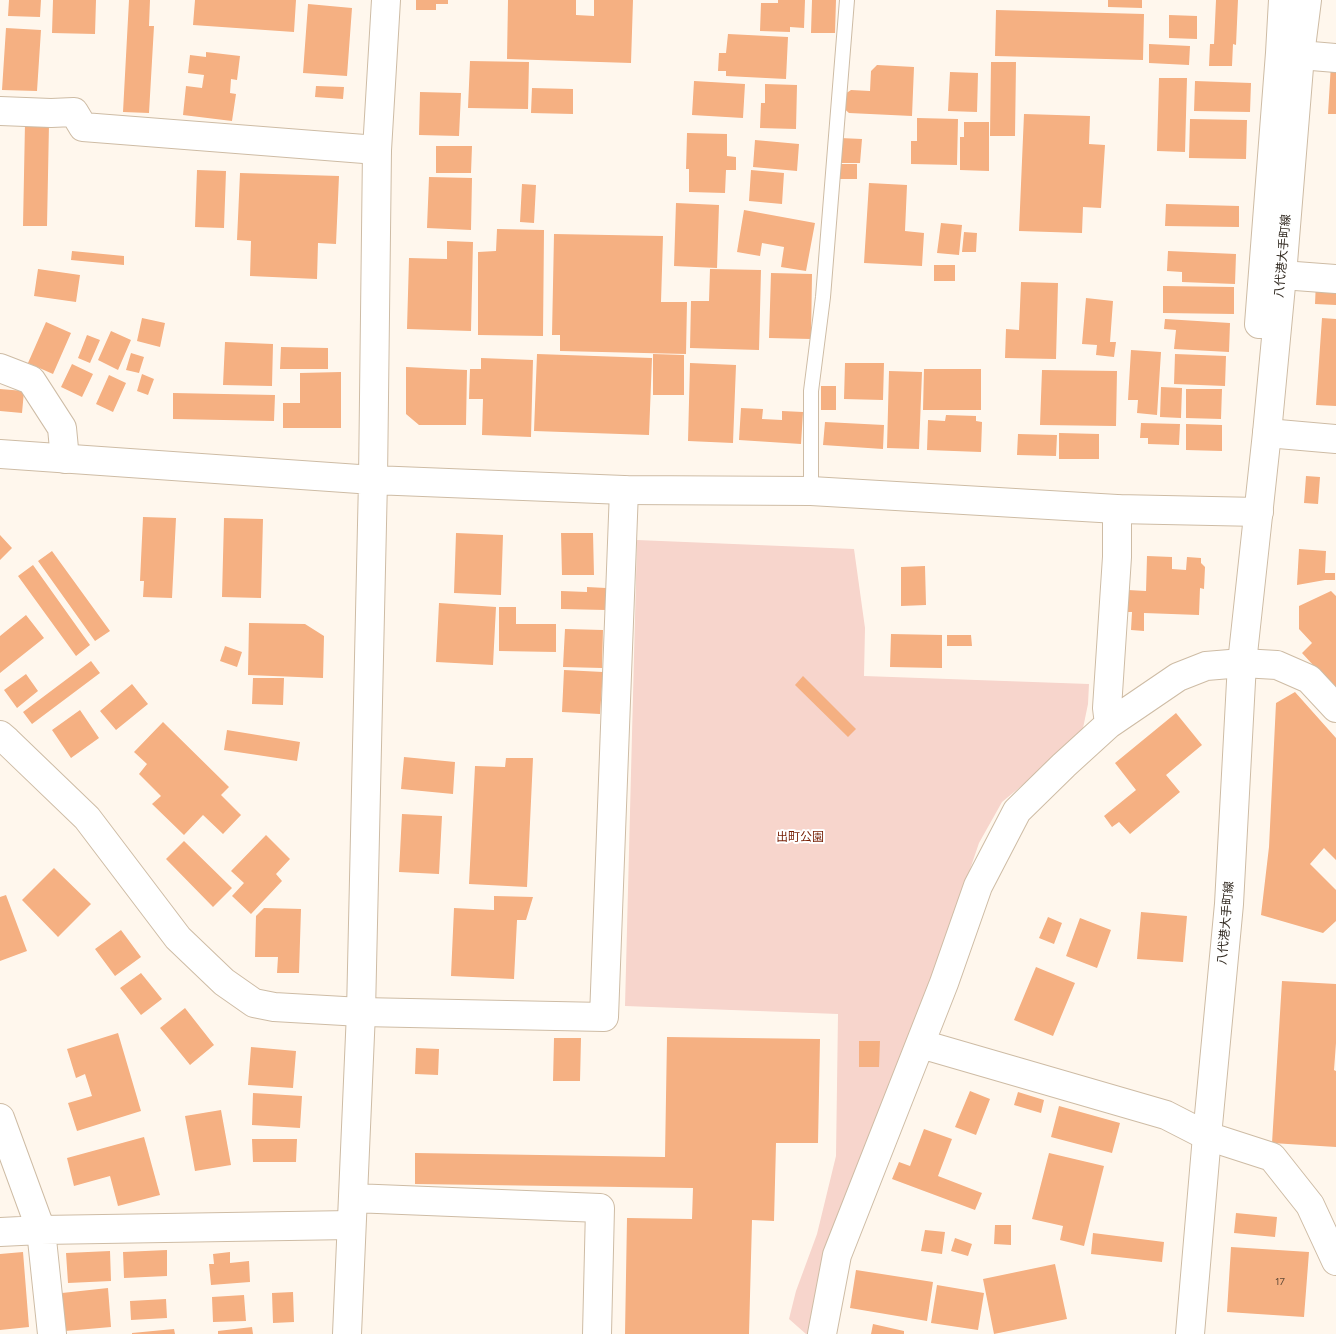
<!DOCTYPE html>
<html>
<head>
<meta charset="utf-8">
<style>
	body { margin:0 }
	canvas { display:block; background:#fff7ed }
</style>
</head>
<body>
<canvas width="1336" height="1334"></canvas>
<script>
const c = document.querySelector('canvas').getContext('2d');
c.lineJoin = 'round';
function fillPath(path, color) {
  c.fillStyle = color;
  c.fill(path, 'evenodd');
}
function shape(rows) {
  const path = new Path2D();
  for (const r of rows) {
    path.moveTo(r[0], r[1]);
    for (let i = 2; i < r.length; i += 2) path.lineTo(r[i], r[i + 1]);
  }
  return path;
}
function stroke(path, color, width, dash) {
  c.strokeStyle = color;
  c.lineWidth = width;
  c.lineCap = dash ? 'butt' : 'round';
  c.setLineDash(dash || []);
  c.stroke(path);
}
function drawText(font, color, halo, rows, align = 'center') {
  c.font = font + ' Figtree,"Noto Sans JP",sans-serif';
  c.lineWidth = 4;
  c.setLineDash([]);
  c.textBaseline = 'middle';
  c.strokeStyle = halo;
  c.fillStyle = color;
  for (const [text, x, y, turn = 0] of rows) {
    c.save();
    c.translate(x, y);
    c.rotate((+turn || 0) * Math.PI / 180);
    c.textAlign = isNaN(turn) ? turn : align;
    if (halo) c.strokeText(text, 0, 0);
    c.fillText(text, 0, 0);
    c.restore();
  }
}
fillPath(shape([
	[637,540,854,549,865,628,864,676,1089,684,1088,704,1082,733,1060,754,1002,802,979,843,911,1042,813,1334,806,1334,789,1319,796,1291,817,1234,836,1156,838,1014,625,1006]
]), '#f7d5cc');
fillPath(shape([
	[9,0,41,0,40,17,8,16],
	[53,0,96,0,95,34,52,33],
	[129,0,150,0,149,26,154,26,149,113,123,112],
	[195,0,296,0,294,32,193,25],
	[416,0,448,0,448,4,436,4,436,10,416,10],
	[508,0,576,0,576,15,594,16,594,0,633,0,631,63,507,59],
	[778,0,805,0,804,28,790,27,790,32,760,31,761,3,778,3],
	[812,0,836,0,835,33,811,33],
	[1108,0,1142,0,1142,8,1108,7],
	[1216,0,1238,0,1236,45,1233,44,1232,66,1209,66,1210,44,1214,44],
	[308,4,352,8,347,76,303,73],
	[996,10,1144,14,1143,60,995,56],
	[1169,15,1197,16,1197,39,1169,38],
	[6,28,41,30,37,91,2,90],
	[728,34,788,37,786,79,726,76,726,71,718,71,719,53,726,53],
	[1149,44,1190,46,1189,65,1149,63],
	[206,52,240,56,237,80,231,79,230,93,236,94,232,121,183,115,186,86,202,88,204,75,188,73,190,55,206,57],
	[470,61,529,62,528,109,468,108],
	[991,62,1016,62,1015,136,990,136],
	[1331,64,1336,65,1336,114,1328,114],
	[877,65,914,67,912,116,849,113,841,106,842,96,851,90,870,91,871,71],
	[950,72,978,73,977,112,948,111],
	[1159,78,1187,78,1185,152,1157,151],
	[694,81,745,84,743,118,692,115],
	[1195,81,1251,83,1250,112,1194,111],
	[765,84,797,85,796,129,760,128,761,103,765,103],
	[316,86,344,87,343,99,315,97],
	[532,88,573,89,573,114,531,113],
	[420,92,461,93,459,136,419,135],
	[1024,114,1090,116,1089,144,1105,145,1101,208,1083,207,1082,233,1019,231],
	[917,118,958,119,957,165,911,164,911,141,917,141],
	[1190,119,1247,120,1246,159,1189,158],
	[964,122,989,122,989,171,960,170,960,137,964,137],
	[25,123,49,124,47,226,23,226],
	[687,133,727,134,727,156,736,157,736,170,726,170,725,193,689,192,689,169,686,169],
	[840,138,862,139,860,163,839,163],
	[755,140,799,144,797,171,753,167],
	[436,146,472,146,471,173,436,173],
	[836,164,857,164,857,179,836,179],
	[197,170,226,171,224,228,195,227],
	[751,170,784,173,782,204,749,201],
	[240,173,339,176,336,244,318,243,317,279,250,276,251,241,237,240],
	[429,177,472,178,471,230,427,228],
	[869,183,907,185,905,231,924,233,922,266,864,263],
	[522,184,536,185,534,223,520,222],
	[676,203,719,205,717,268,674,266],
	[1166,204,1239,206,1239,227,1165,226],
	[744,210,815,223,806,271,781,267,784,247,762,243,760,256,737,252],
	[941,223,962,225,959,255,937,253],
	[497,229,544,230,543,336,478,335,478,252,496,251],
	[964,232,977,233,976,252,962,252],
	[554,234,663,236,661,302,687,302,686,354,560,351,560,335,552,335],
	[447,241,473,242,471,331,407,329,409,258,447,259],
	[72,251,124,256,124,265,71,260],
	[1168,251,1236,254,1235,284,1182,282,1182,272,1167,271],
	[934,265,955,265,955,281,934,281],
	[38,269,80,275,76,302,34,296],
	[710,269,761,270,759,350,690,348,691,301,709,301],
	[771,273,812,274,811,339,769,338],
	[1316,281,1336,282,1336,305,1315,304],
	[1021,282,1058,283,1056,359,1005,358,1006,329,1019,330],
	[1163,286,1234,287,1234,314,1163,313],
	[1086,298,1113,301,1110,342,1116,342,1114,357,1096,355,1097,345,1082,344],
	[142,318,165,323,160,347,137,341],
	[1322,318,1336,319,1336,406,1316,405],
	[1165,319,1230,323,1229,352,1174,349,1176,330,1164,329],
	[46,322,71,333,53,374,28,363],
	[111,331,131,340,118,370,98,360],
	[87,335,100,340,90,363,78,358],
	[225,342,273,344,272,386,223,385],
	[281,347,328,348,328,369,280,369],
	[1131,350,1161,352,1157,415,1137,413,1138,400,1128,400],
	[131,353,144,357,139,373,126,370],
	[537,354,652,358,649,435,534,431],
	[653,354,684,355,684,395,653,395],
	[1175,354,1226,356,1225,386,1174,384],
	[481,358,533,360,531,437,482,435,483,399,469,399,470,369,481,369],
	[690,363,736,365,733,443,688,441],
	[845,363,884,363,883,400,844,399],
	[72,364,93,374,82,397,61,387],
	[406,367,467,370,466,425,419,425,406,414],
	[924,369,981,369,981,410,923,410],
	[1042,370,1117,371,1116,426,1040,425],
	[889,371,922,372,919,449,887,448],
	[341,372,341,428,283,428,283,403,300,403,300,373],
	[142,374,154,379,148,395,137,391],
	[109,375,126,383,113,412,96,404],
	[821,386,836,386,836,410,821,410],
	[1161,387,1182,388,1181,418,1160,417],
	[0,389,24,391,22,413,0,411],
	[1186,389,1222,389,1221,419,1186,418],
	[173,393,275,395,274,421,173,419],
	[741,408,763,409,762,419,782,420,782,411,803,412,801,444,739,440],
	[946,415,976,416,976,421,982,422,981,452,927,450,928,420,945,421],
	[825,422,884,425,883,449,823,445],
	[1141,423,1180,424,1179,445,1148,444,1148,438,1140,438],
	[1186,424,1222,425,1222,451,1186,450],
	[1059,433,1099,434,1099,459,1059,459],
	[1018,434,1057,435,1056,456,1017,455],
	[1306,476,1320,477,1318,504,1304,503],
	[143,517,176,518,172,598,143,597,144,581,140,581],
	[224,518,263,519,261,598,222,597],
	[456,533,503,535,501,595,454,593],
	[561,533,593,533,594,575,562,575],
	[0,535,12,548,0,560],
	[1299,549,1326,551,1325,573,1335,573,1335,580,1325,580,1297,585],
	[52,551,110,631,95,641,38,561],
	[1147,556,1172,557,1172,569,1186,570,1187,557,1201,558,1201,563,1205,567,1204,589,1200,588,1199,615,1144,613,1144,631,1131,630,1132,612,1127,612,1128,590,1146,591],
	[33,565,90,645,76,656,18,576],
	[925,566,926,605,901,606,901,567],
	[587,587,606,588,606,610,561,609,561,591,587,592],
	[1331,591,1336,596,1336,690,1302,653,1312,643,1299,629,1299,606],
	[439,603,496,607,493,665,436,662],
	[499,607,516,607,516,624,556,624,556,652,499,651],
	[26,615,44,638,0,673,0,636],
	[249,623,305,624,324,636,323,678,248,675],
	[565,629,603,630,602,668,563,667],
	[891,634,942,635,942,668,890,667],
	[947,635,971,635,972,646,947,646],
	[225,646,242,652,237,667,220,661],
	[91,661,100,673,32,724,23,712],
	[564,670,603,672,600,714,562,712],
	[26,674,38,691,17,708,4,690],
	[803,676,856,729,848,737,795,685],
	[253,678,284,678,283,705,252,704],
	[132,684,148,704,116,730,100,711],
	[1295,692,1336,738,1336,860,1324,848,1310,864,1336,890,1336,921,1323,933,1261,915,1269,847,1276,703],
	[80,710,99,738,71,758,52,730],
	[1176,713,1202,745,1166,775,1180,792,1130,834,1119,822,1112,827,1104,816,1136,790,1115,763],
	[163,722,229,787,221,795,241,815,223,834,203,815,184,835,152,804,161,796,139,774,147,764,134,752],
	[227,730,300,742,297,761,224,750],
	[404,757,455,762,453,794,401,789],
	[506,758,533,758,527,887,469,884,475,766,505,767],
	[402,814,442,816,439,874,399,872],
	[266,835,290,859,276,874,282,881,251,914,232,896,244,883,231,871],
	[184,841,232,888,213,907,166,859],
	[54,868,91,904,58,937,22,900],
	[6,895,27,951,0,961,0,897],
	[494,896,533,897,526,920,517,920,514,979,451,976,454,908,494,910],
	[264,908,301,909,299,973,277,973,278,957,255,957,256,916],
	[1141,912,1187,916,1183,962,1137,959],
	[1048,917,1062,923,1054,944,1039,938],
	[1080,918,1111,930,1097,968,1066,956],
	[121,930,141,957,115,976,95,949],
	[1036,967,1075,983,1053,1036,1014,1020],
	[141,973,162,999,141,1015,120,988],
	[1282,981,1336,984,1336,1043,1334,1070,1336,1071,1336,1147,1272,1143],
	[185,1008,214,1045,190,1065,160,1028],
	[118,1033,141,1111,77,1131,68,1103,92,1096,85,1074,76,1078,67,1049],
	[667,1037,820,1039,818,1143,776,1143,774,1221,752,1220,749,1334,625,1334,627,1218,692,1219,693,1188,415,1184,415,1153,665,1157],
	[554,1038,581,1038,580,1081,553,1081],
	[859,1041,880,1041,879,1067,859,1067],
	[251,1047,296,1051,293,1088,248,1085],
	[416,1048,439,1049,438,1075,415,1074],
	[970,1091,990,1099,976,1135,955,1127],
	[1018,1092,1044,1100,1041,1113,1014,1105],
	[253,1093,302,1096,300,1128,252,1125],
	[1059,1106,1120,1123,1112,1153,1051,1137],
	[221,1110,231,1165,195,1171,185,1116],
	[924,1129,952,1139,938,1176,982,1193,975,1210,892,1179,899,1162,910,1166],
	[144,1137,160,1195,118,1206,110,1176,74,1186,67,1158],
	[252,1139,297,1139,296,1162,253,1162],
	[1049,1153,1104,1166,1084,1246,1060,1240,1063,1226,1032,1219],
	[1236,1213,1277,1217,1275,1237,1234,1233],
	[995,1225,1011,1225,1011,1245,994,1244],
	[925,1230,945,1232,942,1254,921,1251],
	[1093,1233,1164,1242,1162,1262,1091,1254],
	[955,1238,972,1244,968,1256,951,1251],
	[1231,1247,1309,1252,1304,1317,1227,1312],
	[167,1250,167,1276,124,1278,123,1252],
	[110,1251,111,1281,68,1283,66,1253],
	[23,1252,29,1327,0,1330,0,1254],
	[230,1252,230,1263,249,1261,250,1282,211,1285,209,1264,214,1264,213,1254],
	[1055,1264,1067,1319,994,1334,983,1279],
	[856,1270,933,1282,927,1321,850,1308],
	[937,1285,984,1293,978,1330,931,1323],
	[108,1288,111,1327,65,1331,62,1293],
	[293,1292,294,1322,273,1323,272,1293],
	[244,1295,246,1321,213,1322,212,1297],
	[166,1299,167,1318,131,1320,130,1301],
	[873,1324,904,1331,904,1334,871,1334],
	[252,1327,253,1334,218,1334,218,1331],
	[174,1329,175,1334,132,1334,132,1333]
]), '#f5b082');
const service = shape([
	[811,491,811,391,823,297,847,0]
]);
const minor = shape([
	[1300,55,1336,58],
	[0,111,51,113,74,112,83,127,377,150],
	[1282,275,1336,279],
	[0,368,31,380,62,428,65,459],
	[1267,433,1336,439],
	[1109,724,1107,708,1117,557,1117,509],
	[0,735,7,741,87,818,178,938,224,982,254,1003,274,1007,361,1012,604,1017,624,490],
	[921,1044,1166,1115,1207,1136,1272,1157,1310,1205,1336,1261],
	[0,1118,41,1230,52,1334],
	[0,1232,41,1230,351,1225],
	[822,1334,837,1255,944,983,978,886,1017,811,1064,765,1109,724,1178,677,1206,666,1242,663,1277,665,1309,679,1336,708]
]);
const tertiary = shape([
	[0,454,373,480,624,490,811,491,1117,509,1259,512],
	[353,1198,600,1208,597,1334],
	[347,1334,361,1012,373,480,377,150,386,0]
]);
const secondary = shape([
	[1259,324,1280,53,1283,0],
	[1190,1334,1207,1136,1229,904,1242,663,1267,433,1282,275,1300,55,1307,0]
]);
stroke(service, '#cebca5', 16);
stroke(minor, '#cebca5', 30);
stroke(tertiary, '#cebca5', 30);
stroke(secondary, '#cebca5', 30);
stroke(service, '#fff', 14);
stroke(minor, '#fff', 28);
stroke(tertiary, '#fff', 28);
stroke(secondary, '#fff', 28);
drawText('10px', '#624b38', null, [
	["17",1280,1282]
]);
drawText('12px', '#312920', '#fff', [
	["八代港大手町線",1283,256,-85],
	["八代港大手町線",1226,923,-85]
]);
drawText('12px', '#761f04', '#fff', [
	["出町公園",800,837]
]);
</script>
</body>
</html>
